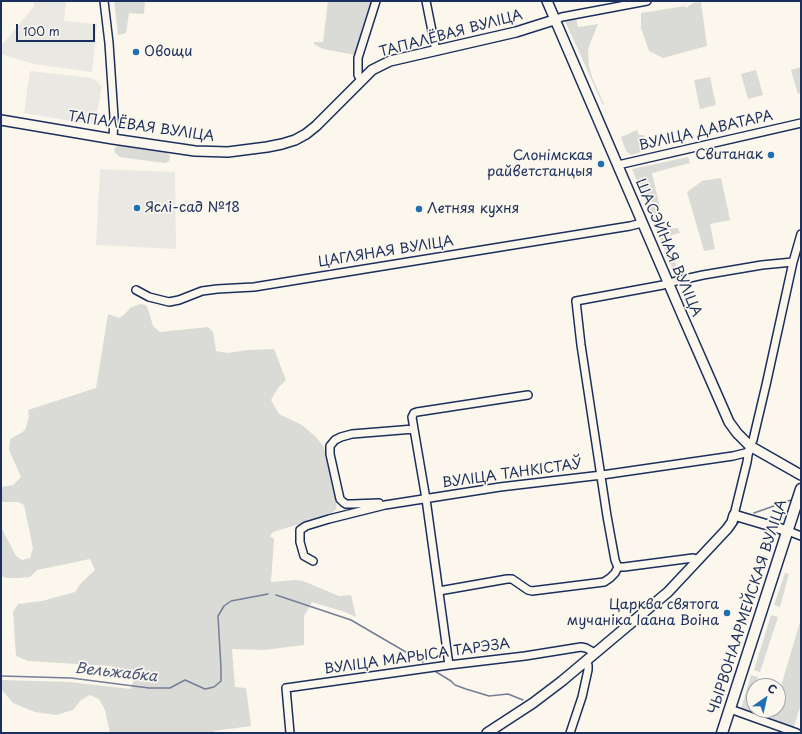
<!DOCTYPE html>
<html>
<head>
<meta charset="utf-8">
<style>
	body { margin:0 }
	#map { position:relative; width:802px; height:734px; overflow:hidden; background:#fbf7ec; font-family:"Playpen Sans",sans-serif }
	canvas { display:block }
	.frame { position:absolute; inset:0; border:2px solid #1b2f5e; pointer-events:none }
	.north { position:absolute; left:746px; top:678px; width:40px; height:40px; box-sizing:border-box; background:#fbf7ec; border:1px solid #a1a7b3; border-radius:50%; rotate:34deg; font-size:11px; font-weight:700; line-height:16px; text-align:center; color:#1b2f5e }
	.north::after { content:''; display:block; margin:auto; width:14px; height:18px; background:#1f6fb2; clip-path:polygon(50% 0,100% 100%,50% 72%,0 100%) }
	.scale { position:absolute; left:16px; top:24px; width:79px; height:18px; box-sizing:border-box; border:2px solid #1b2f5e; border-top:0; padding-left:5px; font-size:12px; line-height:14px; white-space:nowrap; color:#1b2f5e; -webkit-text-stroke:3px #fbf7ec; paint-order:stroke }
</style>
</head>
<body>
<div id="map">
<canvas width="802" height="734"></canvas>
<div class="frame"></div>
<div class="north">С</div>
<div class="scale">100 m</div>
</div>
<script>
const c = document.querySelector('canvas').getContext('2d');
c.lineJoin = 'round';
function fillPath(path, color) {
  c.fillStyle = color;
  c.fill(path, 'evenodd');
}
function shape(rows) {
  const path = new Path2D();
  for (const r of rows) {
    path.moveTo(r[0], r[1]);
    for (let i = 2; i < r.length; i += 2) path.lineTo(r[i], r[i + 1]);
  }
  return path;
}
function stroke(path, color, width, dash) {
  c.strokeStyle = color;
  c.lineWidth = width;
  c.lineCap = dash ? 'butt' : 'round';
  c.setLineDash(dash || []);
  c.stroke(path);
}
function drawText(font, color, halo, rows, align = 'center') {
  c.font = font + ' "Playpen Sans",sans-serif';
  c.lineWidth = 3.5;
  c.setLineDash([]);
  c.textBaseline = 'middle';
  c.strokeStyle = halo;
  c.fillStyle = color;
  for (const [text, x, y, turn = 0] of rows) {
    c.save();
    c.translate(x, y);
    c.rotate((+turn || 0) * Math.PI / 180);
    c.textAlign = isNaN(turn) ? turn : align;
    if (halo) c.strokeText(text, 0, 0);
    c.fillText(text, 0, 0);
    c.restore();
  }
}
fillPath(shape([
	[34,1,66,1,64,21,97,24,92,72,34,64,1,54,1,46,18,26,34,6],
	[30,71,92,78,102,86,95,124,72,121,24,113],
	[100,169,175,172,176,249,96,245]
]), '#eae8e2');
fillPath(shape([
	[114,1,145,1,144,14,129,13,126,33,118,35],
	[328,1,372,1,355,55,323,49,314,44,314,42,323,42],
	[701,2,707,46,663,58,649,51,641,28,641,13,685,6,686,8,693,3],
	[576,19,578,27,598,24,589,46,588,52,589,66,592,77,604,104,603,105,565,21],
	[801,67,801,93,798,94,791,70],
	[756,70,763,95,748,99,741,74],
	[710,77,716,105,700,109,694,80],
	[637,130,639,135,644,135,647,150,631,155,626,151,621,137],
	[123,144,162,150,167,152,170,156,169,161,165,163,120,157,115,153,114,149,118,145],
	[688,157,690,163,652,173,665,229,678,228,680,233,668,236,679,277,676,277,632,169],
	[721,178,730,220,710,224,715,249,704,251,687,192,702,181],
	[140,304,146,305,149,312,153,326,160,332,208,327,213,332,216,351,227,353,248,350,274,349,286,380,278,388,271,400,279,414,302,425,316,437,324,447,326,454,337,501,336,509,332,513,326,516,273,532,270,536,274,539,271,582,296,580,303,581,339,596,351,595,356,617,345,612,312,602,304,616,304,645,264,650,232,649,235,687,246,688,251,726,214,731,214,733,110,733,105,710,99,699,90,695,81,700,73,710,56,715,35,712,13,703,1,689,1,680,69,682,131,689,134,679,130,673,111,666,28,661,16,656,13,612,18,604,42,601,75,592,81,583,95,570,90,559,37,570,30,577,18,578,6,578,1,576,1,527,16,556,22,560,30,558,33,548,24,505,18,502,1,502,1,487,13,485,21,477,9,450,10,439,21,433,25,430,29,417,28,410,96,388,108,314,119,318,125,314,130,308],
	[785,573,789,574,780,607,774,605],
	[771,615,778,617,760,672,754,670],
	[800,622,801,624,801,704,793,730,771,722,774,710,778,710,778,696],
	[751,675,758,677,755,686,754,686,749,705,754,706,754,710,769,711,767,717,741,709]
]), '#dadad7');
stroke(shape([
	[754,513,791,500],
	[734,526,741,521],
	[276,595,351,620,423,662],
	[433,670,451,681,455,685,466,689,489,696,508,694,523,700],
	[1,676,71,678,149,688,170,688,185,680,205,689,214,687,221,681,221,668,218,616,224,606,231,601,268,594]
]), '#747e96', 1.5);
const minor = shape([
	[104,1,109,43,114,117,113,139],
	[426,1,436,51],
	[554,20,562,17,647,1],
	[361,80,358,75,358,58,376,1],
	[618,165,801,123],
	[136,290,149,297,169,302,179,300,202,291,217,289,254,287,630,226,642,223],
	[414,429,412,417,414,413,417,412,528,395],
	[750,446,753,440,766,385,793,262,801,234],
	[379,503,352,504,346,504,343,502,340,499,330,454,330,446,335,440,341,437,352,434,414,429,426,499,449,665],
	[734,515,747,462,749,449],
	[788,531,801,536],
	[698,560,693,558,624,567,618,567,617,565,615,560,607,516,581,345,576,301,663,285,676,281,703,275,762,265,793,262],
	[313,561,304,556,300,542,300,530,306,526,329,519,385,505,500,487,602,475,733,456,749,452],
	[439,591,507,579,512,579,528,590,532,591,604,582,610,578,615,573,618,567],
	[730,709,797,733],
	[290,733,286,688,449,665,525,656,581,647,586,648,595,653],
	[570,733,582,697,588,670,588,665,585,661]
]);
const major = shape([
	[547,1,683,317,729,422,737,433,750,446,801,475],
	[1,120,113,139,195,151,228,152,267,147,282,144,295,140,306,134,316,126,372,70,390,61,516,32,554,20],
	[487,733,533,703,562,681,668,592,727,529,732,522,734,515,788,531]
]);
const highway = shape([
	[722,733,801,489]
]);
stroke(minor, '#1b2f5e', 10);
stroke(major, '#1b2f5e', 12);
stroke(highway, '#1b2f5e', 13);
stroke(minor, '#fbf7ec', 7);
stroke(major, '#fbf7ec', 9);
stroke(highway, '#fbf7ec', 10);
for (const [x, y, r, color] of [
	[136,52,4,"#1f6fb2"],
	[771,155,4,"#1f6fb2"],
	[601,164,4,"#1f6fb2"],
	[137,208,4,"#1f6fb2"],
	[419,209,4,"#1f6fb2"],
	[727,613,4,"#1f6fb2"]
]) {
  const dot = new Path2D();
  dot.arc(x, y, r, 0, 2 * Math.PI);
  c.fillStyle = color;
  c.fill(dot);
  stroke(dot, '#fbf7ec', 1.5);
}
drawText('14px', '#1b2f5e', '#fbf7ec', [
	["ТАПАЛЁВАЯ ВУЛІЦА",451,34,-15],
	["ТАПАЛЁВАЯ ВУЛІЦА",141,127,8],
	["ВУЛІЦА ДАВАТАРА",706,131,-13],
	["ШАСЭЙНАЯ ВУЛІЦА",668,248,67],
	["ЦАГЛЯНАЯ ВУЛІЦА",386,252,-9],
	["ВУЛІЦА ТАНКІСТАЎ",512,474,-8],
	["ЧЫРВОНААРМЕЙСКАЯ ВУЛІЦА",748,607,-72],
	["ВУЛІЦА МАРЫСА ТАРЭЗА",417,657,-8]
]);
drawText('14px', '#1b2f5e', '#fbf7ec', [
	["Овощи",144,52],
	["Свитанак",763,155,"right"],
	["Слонімская",593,156,"right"],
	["райветстанцыя",593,172,"right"],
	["Яслі-сад №18",145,208],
	["Летняя кухня",427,209],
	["Царква святога",719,605,"right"],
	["мучаніка Іаана Воіна",719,621,"right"]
], 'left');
drawText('italic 15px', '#47577a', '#fbf7ec', [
	["Вельжабка",116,673,6]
]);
</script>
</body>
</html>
